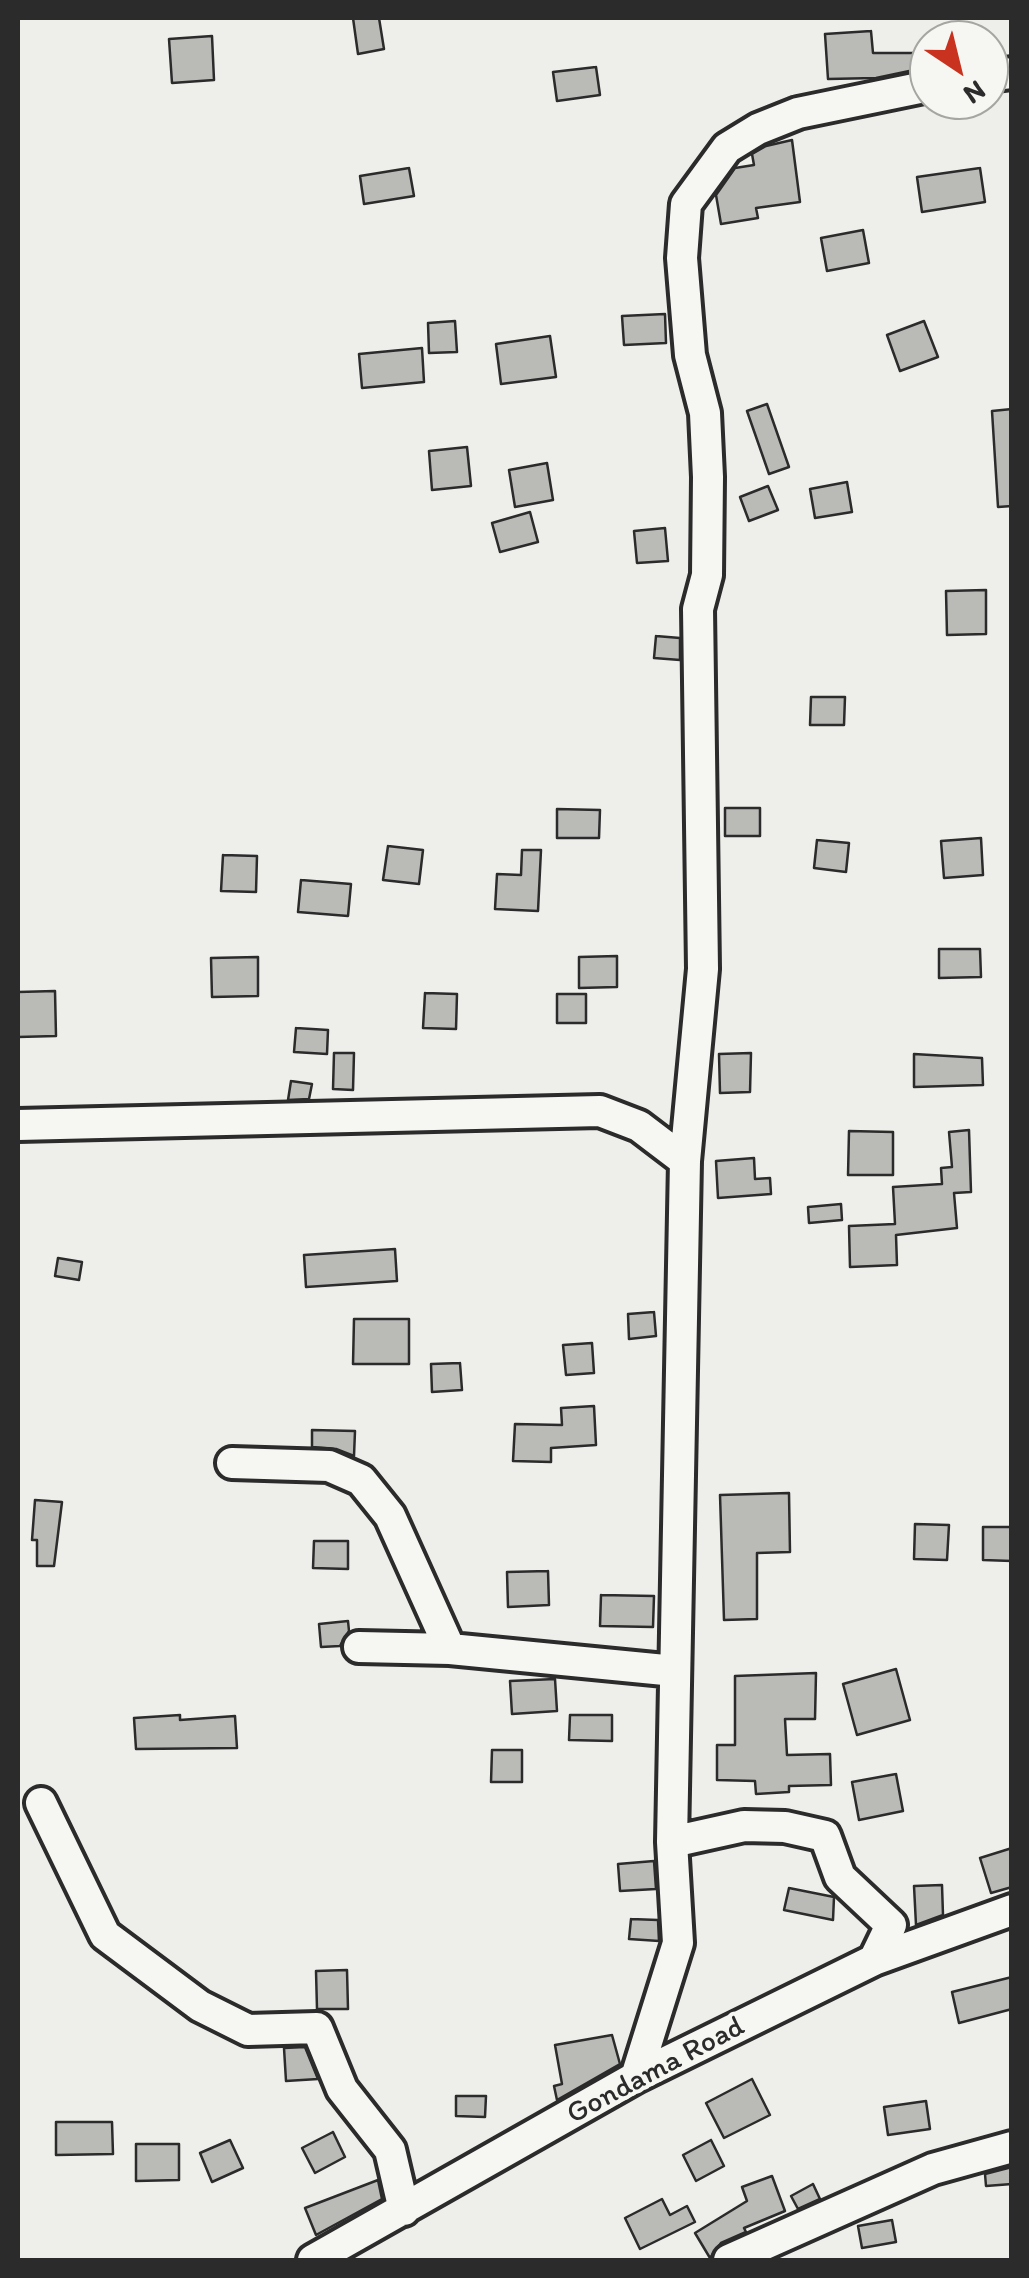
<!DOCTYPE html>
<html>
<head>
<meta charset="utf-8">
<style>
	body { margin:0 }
	#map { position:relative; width:1029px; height:2278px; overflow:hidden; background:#eeeeea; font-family:Itim,sans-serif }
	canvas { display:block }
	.frame { position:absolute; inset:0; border:20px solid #2b2b2b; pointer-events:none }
	.north { position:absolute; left:909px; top:20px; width:100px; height:100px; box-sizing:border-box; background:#f6f6f2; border:2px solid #a5a5a2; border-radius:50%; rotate:145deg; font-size:28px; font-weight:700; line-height:40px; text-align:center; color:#2b2b2b }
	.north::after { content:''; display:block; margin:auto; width:35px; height:45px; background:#c8321e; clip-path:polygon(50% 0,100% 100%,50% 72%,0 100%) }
</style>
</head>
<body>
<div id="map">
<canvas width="1029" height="2278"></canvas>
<div class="frame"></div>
<div class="north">N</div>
</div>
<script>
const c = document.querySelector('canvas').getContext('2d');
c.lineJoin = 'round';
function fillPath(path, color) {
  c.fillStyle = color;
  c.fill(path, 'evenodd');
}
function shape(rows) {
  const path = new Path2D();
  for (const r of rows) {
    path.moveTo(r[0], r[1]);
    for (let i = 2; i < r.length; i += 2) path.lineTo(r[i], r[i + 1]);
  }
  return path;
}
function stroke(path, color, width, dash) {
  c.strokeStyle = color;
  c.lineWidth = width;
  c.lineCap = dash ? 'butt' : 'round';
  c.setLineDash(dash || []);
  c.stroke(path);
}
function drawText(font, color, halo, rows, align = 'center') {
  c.font = font + ' Itim,sans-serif';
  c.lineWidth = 8;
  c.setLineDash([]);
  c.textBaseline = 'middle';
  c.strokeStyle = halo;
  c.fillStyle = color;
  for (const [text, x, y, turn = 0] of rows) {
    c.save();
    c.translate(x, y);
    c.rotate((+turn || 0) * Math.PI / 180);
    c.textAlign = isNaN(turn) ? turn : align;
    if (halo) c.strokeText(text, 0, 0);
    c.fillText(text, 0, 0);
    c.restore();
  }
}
const building = shape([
	[353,18,379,18,384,49,358,54,353,18],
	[871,31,873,53,914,53,914,70,876,78,828,79,825,34,871,31],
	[212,36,214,80,172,83,169,39,212,36],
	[596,67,600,95,557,101,553,72,596,67],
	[792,140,800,202,756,208,758,218,721,224,716,195,735,168,754,165,752,154,766,146,792,140],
	[409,168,414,196,364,204,360,176,409,168],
	[980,168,985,202,922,212,917,177,980,168],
	[863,230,869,263,827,271,821,238,863,230],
	[665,314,666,343,624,345,622,316,665,314],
	[455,321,457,352,429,353,428,323,455,321],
	[924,321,938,357,900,371,887,335,924,321],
	[550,336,556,377,501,384,496,344,550,336],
	[422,348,424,382,362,388,359,354,422,348],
	[767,404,789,467,769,474,747,411,767,404],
	[1012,409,1012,506,998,507,992,411,1012,409],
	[467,447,471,486,432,490,429,451,467,447],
	[547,463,553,500,515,507,509,470,547,463],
	[847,482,852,512,815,518,810,489,847,482],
	[768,486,778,510,749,521,740,497,768,486],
	[530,512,538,542,500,552,492,523,530,512],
	[665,528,668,561,637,563,634,531,665,528],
	[986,590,986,634,947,635,946,591,986,590],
	[656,636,680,638,680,660,654,658,656,636],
	[811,697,845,697,844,725,810,725,811,697],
	[725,808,760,808,760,836,725,836,725,808],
	[557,809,600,810,599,838,557,838,557,809],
	[981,838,983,875,944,878,941,841,981,838],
	[817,840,849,843,846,872,814,868,817,840],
	[388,846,423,850,419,884,383,880,388,846],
	[522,850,541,850,538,911,495,909,497,874,521,875,522,850],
	[223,855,257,856,256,892,221,891,223,855],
	[301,880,351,884,348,916,298,912,301,880],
	[939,949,980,949,981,977,939,978,939,949],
	[617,956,617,987,579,988,579,957,617,956],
	[258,957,258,996,212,997,211,958,258,957],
	[55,991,56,1036,18,1037,18,992,55,991],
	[425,993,457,994,456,1029,423,1028,425,993],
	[557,994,586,994,586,1023,557,1023,557,994],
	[296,1028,328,1030,327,1054,294,1052,296,1028],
	[334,1053,354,1053,353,1090,333,1089,334,1053],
	[751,1053,750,1092,720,1093,719,1054,751,1053],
	[914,1054,982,1058,983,1085,914,1087,914,1054],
	[291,1081,312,1084,309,1099,288,1100,291,1081],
	[969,1130,971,1192,954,1193,957,1228,896,1235,897,1265,850,1267,849,1226,895,1224,893,1187,942,1184,941,1168,952,1167,949,1132,969,1130],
	[849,1131,893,1132,893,1175,848,1175,849,1131],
	[754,1158,755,1179,770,1178,771,1194,718,1198,716,1161,754,1158],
	[841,1204,842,1220,809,1223,808,1207,841,1204],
	[395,1249,397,1281,306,1287,304,1255,395,1249],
	[58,1258,82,1262,79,1280,55,1276,58,1258],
	[654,1312,656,1336,629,1339,628,1314,654,1312],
	[354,1319,409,1319,409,1364,353,1364,354,1319],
	[592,1343,594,1373,566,1375,563,1345,592,1343],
	[460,1363,462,1390,432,1392,431,1364,460,1363],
	[594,1406,596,1445,551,1448,551,1462,513,1461,515,1424,562,1425,561,1408,594,1406],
	[312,1430,355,1431,354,1456,336,1449,312,1447,312,1430],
	[789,1493,790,1552,757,1553,757,1619,724,1620,720,1495,789,1493],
	[35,1500,62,1502,54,1566,37,1566,37,1540,32,1540,35,1500],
	[915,1524,949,1525,947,1560,914,1559,915,1524],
	[983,1527,1012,1527,1012,1561,983,1560,983,1527],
	[314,1541,348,1541,348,1569,313,1568,314,1541],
	[548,1571,549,1605,508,1607,507,1572,548,1571],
	[601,1595,654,1596,653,1627,600,1626,601,1595],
	[348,1621,349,1631,340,1646,321,1647,319,1624,348,1621],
	[896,1669,910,1720,857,1735,843,1684,896,1669],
	[816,1673,815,1719,785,1719,787,1755,830,1754,831,1785,789,1786,789,1792,756,1794,755,1781,717,1780,717,1745,735,1745,735,1676,816,1673],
	[555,1679,557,1711,512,1714,510,1681,555,1679],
	[180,1715,180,1720,235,1716,237,1748,136,1749,134,1718,180,1715],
	[570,1715,612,1715,612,1741,569,1740,570,1715],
	[492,1750,522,1750,522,1782,491,1782,492,1750],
	[896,1774,903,1811,859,1820,852,1782,896,1774],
	[1012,1848,1012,1887,991,1893,980,1858,1012,1848],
	[654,1861,656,1889,620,1891,618,1864,654,1861],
	[942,1885,943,1915,916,1925,914,1886,942,1885],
	[789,1888,834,1897,833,1920,784,1910,789,1888],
	[631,1919,658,1920,659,1941,629,1939,631,1919],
	[347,1970,348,2009,317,2009,316,1971,347,1970],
	[1012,1977,1012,2009,959,2023,952,1992,1012,1977],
	[612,2035,620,2064,557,2100,554,2086,562,2084,555,2045,612,2035],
	[305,2047,318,2079,286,2081,284,2048,305,2047],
	[752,2079,770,2115,724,2138,706,2103,752,2079],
	[456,2096,486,2096,485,2117,456,2116,456,2096],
	[926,2101,930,2129,888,2135,884,2107,926,2101],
	[56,2122,112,2122,113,2154,56,2155,56,2122],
	[333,2132,345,2157,315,2173,302,2148,333,2132],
	[230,2140,243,2168,212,2182,200,2153,230,2140],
	[711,2140,724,2166,696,2181,683,2155,711,2140],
	[136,2144,179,2144,179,2180,136,2181,136,2144],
	[1012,2167,1012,2184,986,2186,985,2174,1012,2167],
	[772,2176,785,2211,744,2228,746,2232,721,2243,710,2258,695,2233,747,2201,742,2187,772,2176],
	[378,2180,382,2199,316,2235,305,2208,378,2180],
	[813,2184,820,2199,798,2209,791,2196,813,2184],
	[662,2199,670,2215,687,2206,695,2222,640,2249,625,2218,662,2199],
	[892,2220,896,2242,862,2248,858,2226,892,2220]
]);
fillPath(building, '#babab7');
stroke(building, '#2b2b2b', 2.5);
const minor = shape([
	[989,76,1012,73],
	[18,1125,600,1111,639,1126,685,1161,672,1842,678,1943,636,2077],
	[685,1161,703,969,698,609,707,575,708,477,705,413,690,355,682,258,686,204,727,148,758,129,798,113,929,86],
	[232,1463,329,1466,361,1480,390,1516,450,1649],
	[359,1647,450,1649,675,1671],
	[41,1803,105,1935,200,2006,248,2030,317,2028,342,2089,390,2150,404,2210],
	[672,1842,744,1826,785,1827,825,1836,840,1877,891,1925,874,1960],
	[313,2260,636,2077,874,1960,1012,1910],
	[729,2260,933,2169,1012,2147]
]);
stroke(minor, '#2b2b2b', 38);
stroke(minor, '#f6f6f2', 30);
drawText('30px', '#2b2b2b', '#f6f6f2', [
	["Gondama Road",656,2071,-28]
]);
</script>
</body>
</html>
